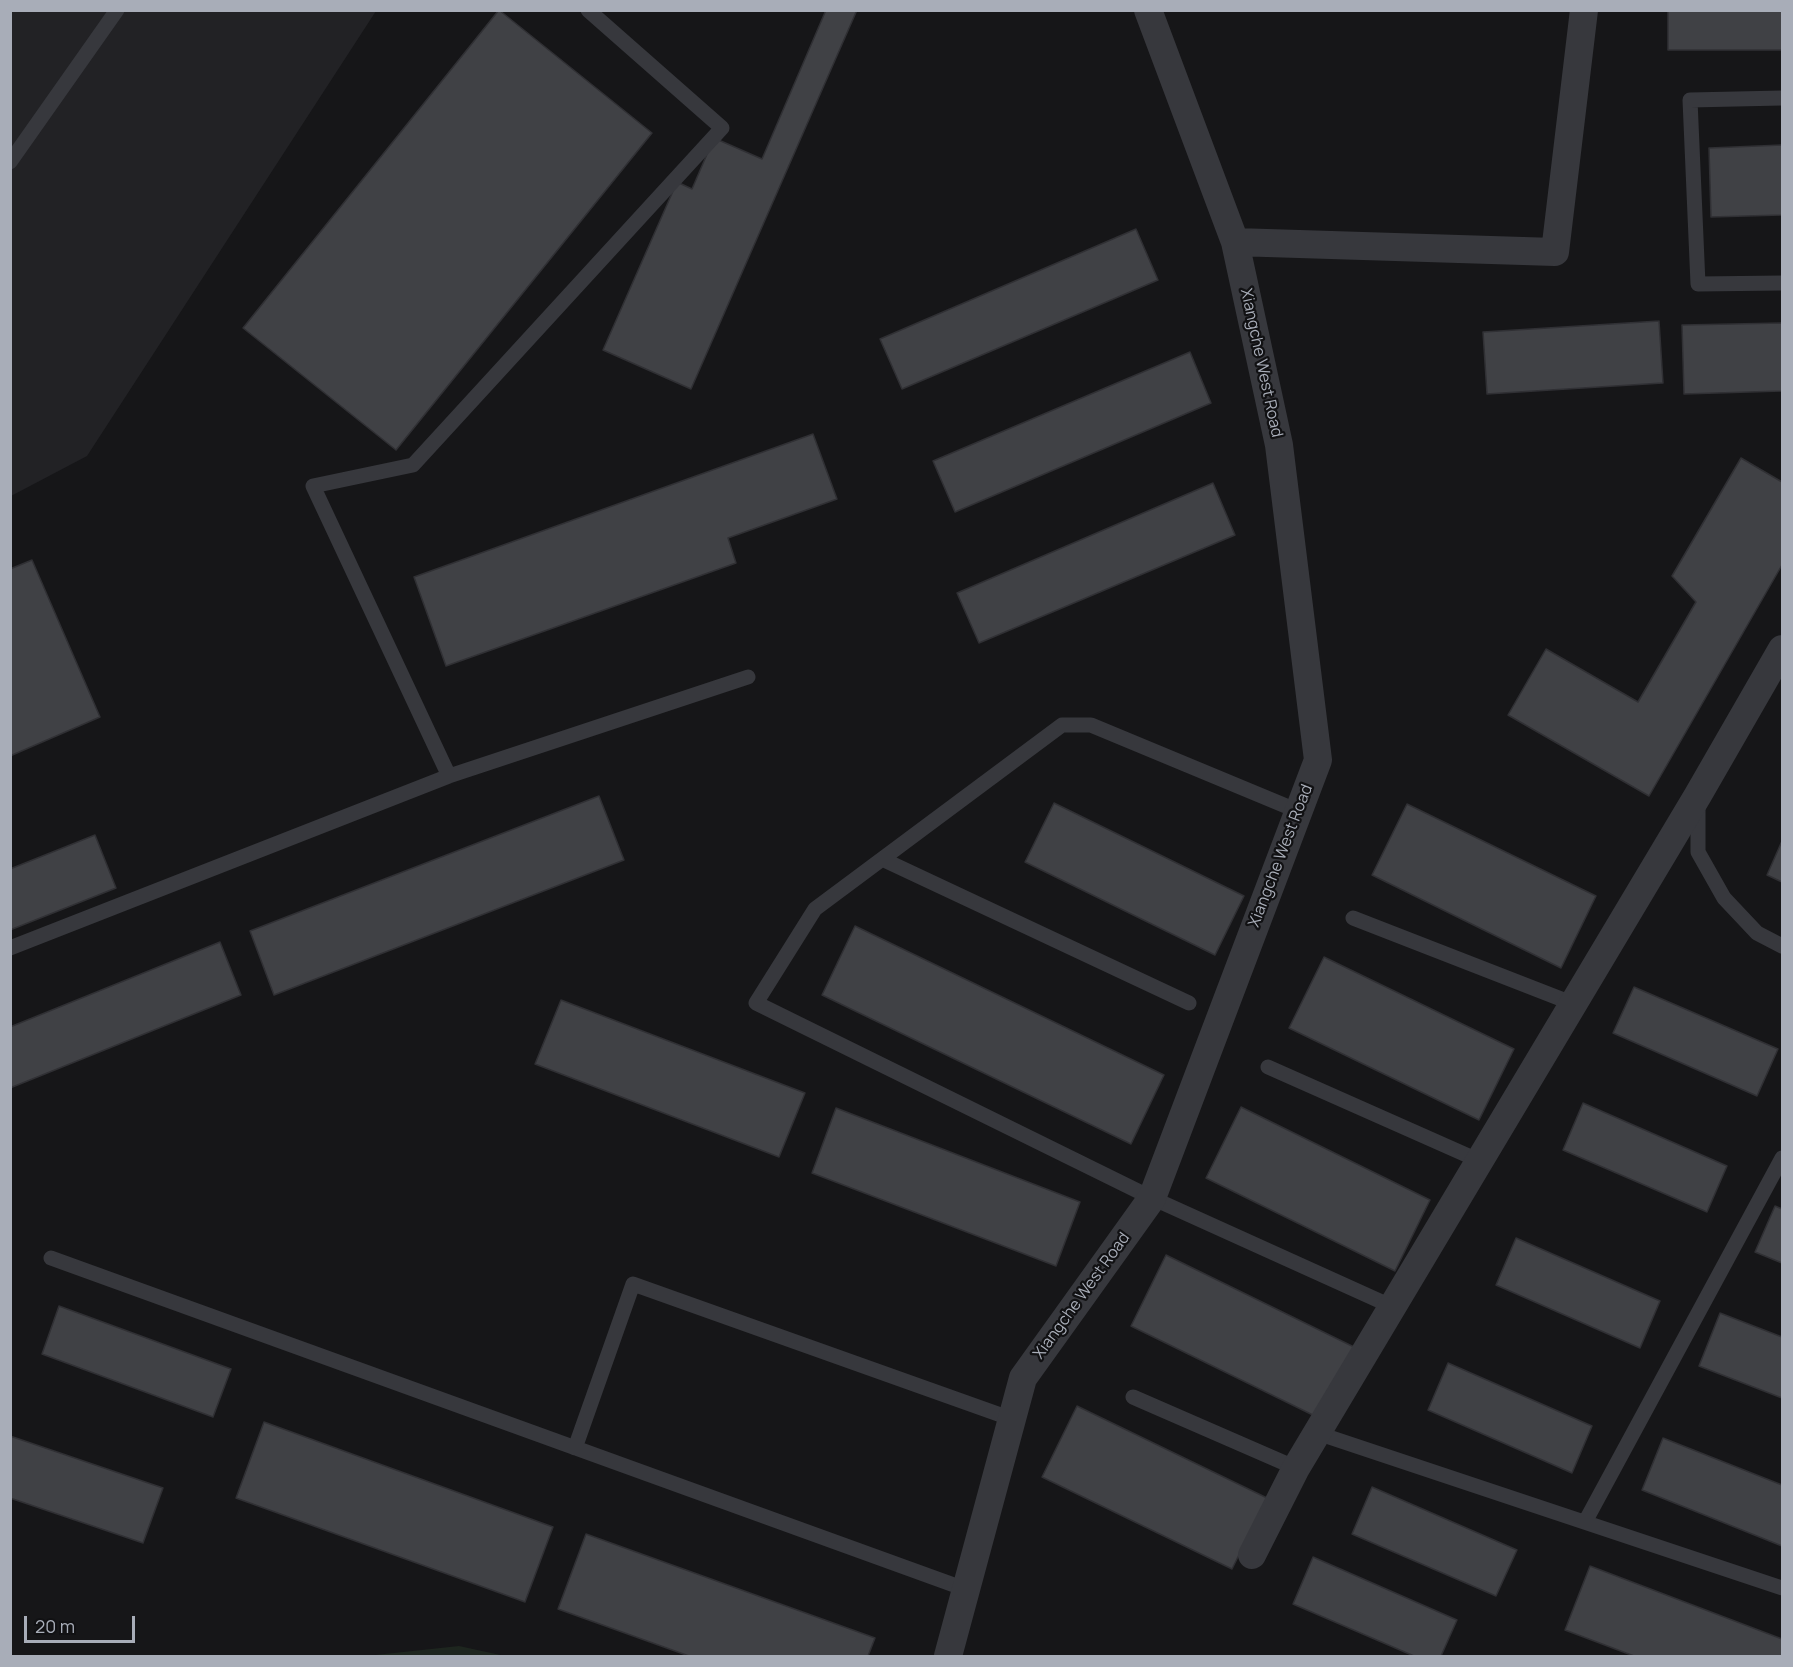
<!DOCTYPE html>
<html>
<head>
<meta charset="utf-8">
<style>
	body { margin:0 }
	#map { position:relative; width:1793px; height:1667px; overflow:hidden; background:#161618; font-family:Manrope,sans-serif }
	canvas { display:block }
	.frame { position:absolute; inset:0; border:12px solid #a8adb8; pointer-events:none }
	.scale { position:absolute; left:24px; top:1616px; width:111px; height:27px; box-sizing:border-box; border:3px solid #a8adb8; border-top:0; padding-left:8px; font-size:18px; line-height:21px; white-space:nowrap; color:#a8adb8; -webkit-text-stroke:4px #111113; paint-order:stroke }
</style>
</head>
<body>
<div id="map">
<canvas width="1793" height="1667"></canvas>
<div class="frame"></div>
<div class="scale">20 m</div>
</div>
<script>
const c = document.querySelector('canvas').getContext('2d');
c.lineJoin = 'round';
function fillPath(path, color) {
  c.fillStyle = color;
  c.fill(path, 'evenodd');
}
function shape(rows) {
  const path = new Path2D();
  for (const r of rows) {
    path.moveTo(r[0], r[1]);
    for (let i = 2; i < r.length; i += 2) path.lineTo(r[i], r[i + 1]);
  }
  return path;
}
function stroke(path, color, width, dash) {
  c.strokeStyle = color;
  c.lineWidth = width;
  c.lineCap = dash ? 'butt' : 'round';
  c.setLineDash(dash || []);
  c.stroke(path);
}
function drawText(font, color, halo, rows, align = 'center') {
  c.font = font + ' Manrope,sans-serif';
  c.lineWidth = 4.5;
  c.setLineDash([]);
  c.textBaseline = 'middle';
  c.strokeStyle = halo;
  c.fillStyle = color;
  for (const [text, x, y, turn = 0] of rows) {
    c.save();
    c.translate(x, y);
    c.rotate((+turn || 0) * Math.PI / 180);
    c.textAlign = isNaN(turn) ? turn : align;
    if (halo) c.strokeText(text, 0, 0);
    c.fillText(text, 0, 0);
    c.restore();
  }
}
fillPath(shape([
	[11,11,376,11,87,456,11,496]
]), '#222225');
fillPath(shape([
	[459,1646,505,1656,366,1656]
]), '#1e261f');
const building = shape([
	[499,10,652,133,396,450,243,328,499,10],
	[826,10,857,10,691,389,603,350,677,182,692,189,714,138,762,159,826,10],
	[1668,10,1782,11,1782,50,1668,50,1668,10],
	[1782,145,1782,215,1711,217,1709,148,1782,145],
	[1136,229,1158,280,902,389,880,339,1136,229],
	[1659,321,1663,383,1487,394,1483,332,1659,321],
	[1782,323,1782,391,1684,394,1682,325,1782,323],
	[1190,352,1211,403,955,512,933,461,1190,352],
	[813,434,837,499,728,538,736,563,446,666,414,577,813,434],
	[1741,458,1782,482,1782,565,1649,796,1508,715,1546,649,1638,702,1696,602,1672,576,1741,458],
	[1213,483,1235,535,979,643,957,593,1213,483],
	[32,560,100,717,10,756,10,569,32,560],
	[599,796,624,860,274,995,250,931,599,796],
	[1054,803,1244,896,1215,955,1025,862,1054,803],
	[1407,804,1596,896,1561,968,1372,875,1407,804],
	[95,835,116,888,10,930,10,869,95,835],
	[1782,841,1782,882,1767,875,1782,841],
	[855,926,1164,1075,1131,1144,822,995,855,926],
	[220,942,241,995,10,1088,10,1027,220,942],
	[1324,957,1514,1049,1479,1120,1289,1028,1324,957],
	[1634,987,1778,1049,1757,1096,1613,1033,1634,987],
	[561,1000,805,1093,779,1157,535,1064,561,1000],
	[1583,1103,1727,1166,1707,1212,1563,1150,1583,1103],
	[1241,1107,1430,1200,1395,1271,1206,1178,1241,1107],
	[836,1108,1080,1202,1056,1266,812,1173,836,1108],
	[1775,1206,1782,1209,1782,1263,1755,1252,1775,1206],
	[1516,1238,1660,1301,1640,1348,1496,1285,1516,1238],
	[1166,1255,1356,1348,1321,1419,1131,1326,1166,1255],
	[59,1306,231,1369,213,1417,42,1354,59,1306],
	[1720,1313,1782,1337,1782,1398,1699,1366,1720,1313],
	[1448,1363,1592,1426,1572,1473,1428,1410,1448,1363],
	[1077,1406,1267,1498,1232,1569,1042,1477,1077,1406],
	[264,1422,553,1527,525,1602,236,1498,264,1422],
	[10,1436,163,1488,143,1543,10,1498,10,1436],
	[1663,1438,1782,1485,1782,1546,1642,1490,1663,1438],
	[1372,1487,1517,1550,1496,1596,1352,1534,1372,1487],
	[586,1534,875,1638,868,1656,689,1656,558,1609,586,1534],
	[1313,1557,1457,1620,1441,1656,1414,1656,1293,1604,1313,1557],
	[1590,1566,1782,1639,1782,1656,1634,1656,1565,1630,1590,1566]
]);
fillPath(building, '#404145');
stroke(building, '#303034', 1.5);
stroke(shape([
	[1782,98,1690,100,1698,284,1782,283],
	[10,162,117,10],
	[449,776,748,677],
	[1698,801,1698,852,1724,898,1757,933,1782,946],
	[1298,811,1091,725,1062,725,815,909,756,1003,1152,1198,1393,1307],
	[882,859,1189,1003],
	[1353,918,1574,1004],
	[10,948,449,776,313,486,413,465,722,128,588,10],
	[1268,1067,1480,1161],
	[51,1258,965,1589],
	[1133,1397,1296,1468],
	[1317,1433,1782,1588],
	[575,1448,633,1284,1012,1419],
	[1585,1522,1782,1158]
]), '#37383d', 15);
stroke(shape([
	[1235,242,1555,252,1584,10],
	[1252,1555,1296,1468,1698,795,1782,649],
	[948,1656,1023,1378,1152,1198,1318,760,1279,445,1235,242,1148,10]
]), '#37383d', 28);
drawText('16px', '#a8adb8', '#111113', [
	["Xiangche West Road",1261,363,78],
	["Xiangche West Road",1281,856,-69],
	["Xiangche West Road",1082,1296,-54]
]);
</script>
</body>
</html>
